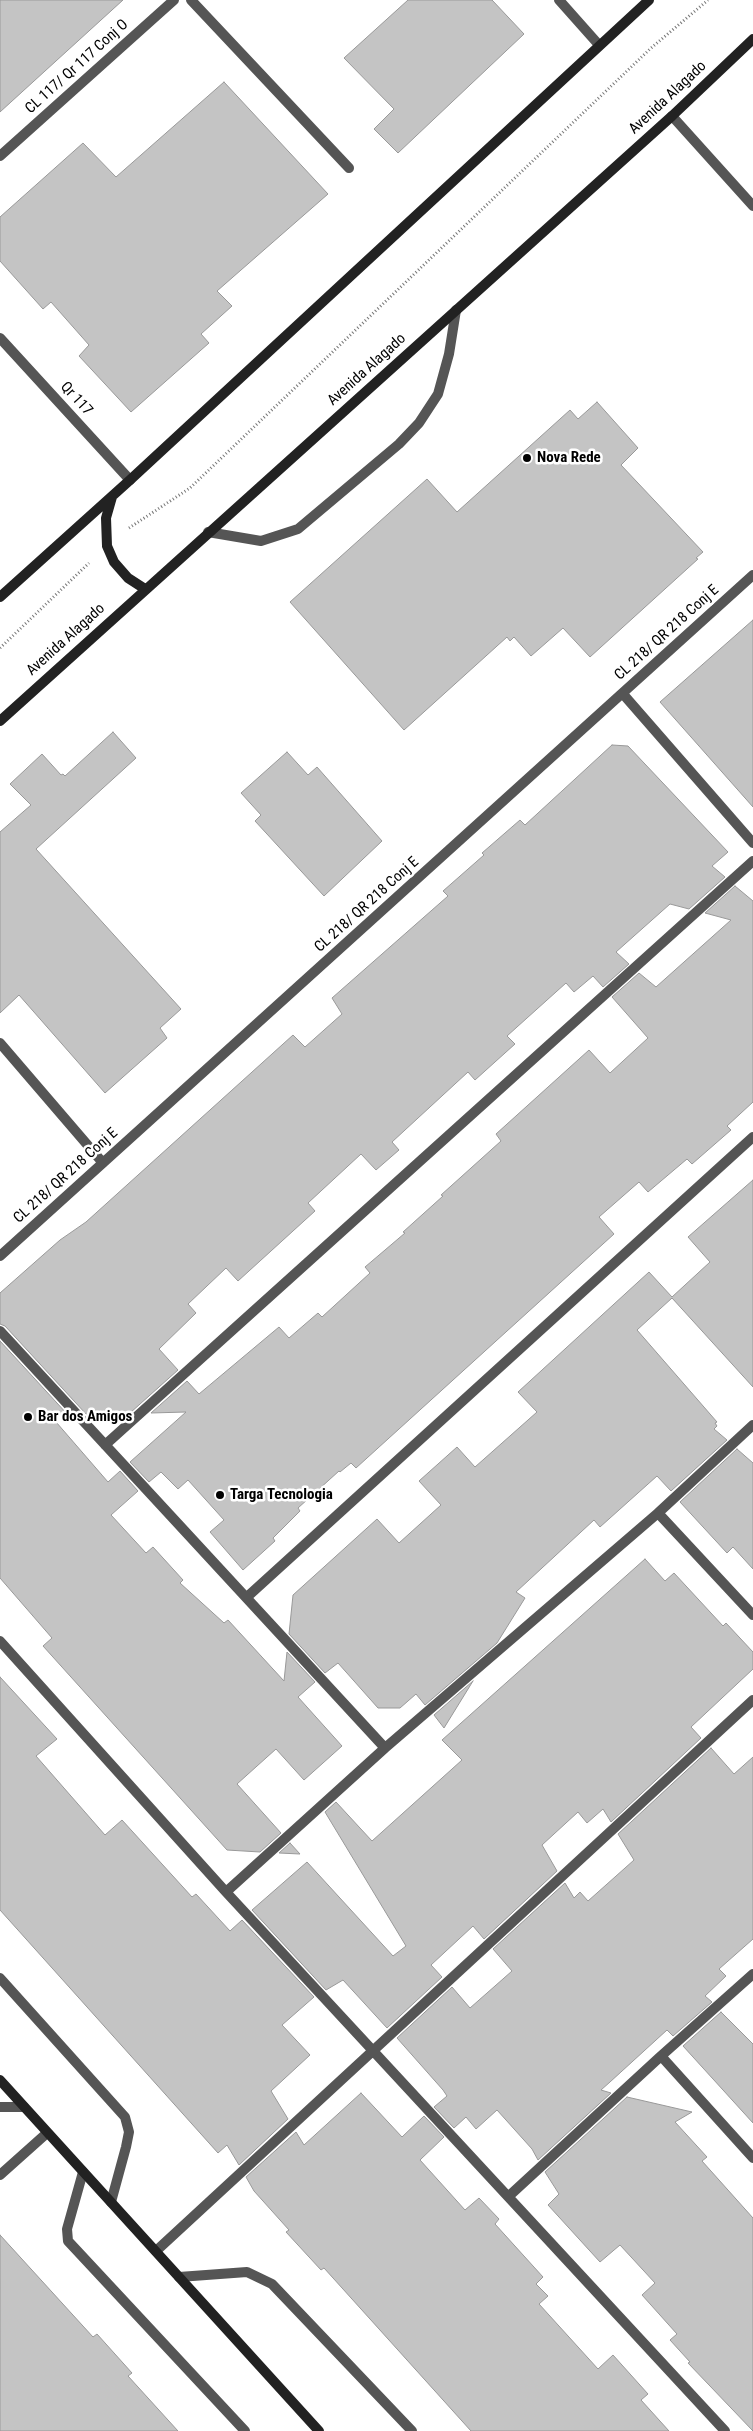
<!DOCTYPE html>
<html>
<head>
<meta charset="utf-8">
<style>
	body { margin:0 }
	canvas { display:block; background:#fff }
</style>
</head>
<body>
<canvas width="753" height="2431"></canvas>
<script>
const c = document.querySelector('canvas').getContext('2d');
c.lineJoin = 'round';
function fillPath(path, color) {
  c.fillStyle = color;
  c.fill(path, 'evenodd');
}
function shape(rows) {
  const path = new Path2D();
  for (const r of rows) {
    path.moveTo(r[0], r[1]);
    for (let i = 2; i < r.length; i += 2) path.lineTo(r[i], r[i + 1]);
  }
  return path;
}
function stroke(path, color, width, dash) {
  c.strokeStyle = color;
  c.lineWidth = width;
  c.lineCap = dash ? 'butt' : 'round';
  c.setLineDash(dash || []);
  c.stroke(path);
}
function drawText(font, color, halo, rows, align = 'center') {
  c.font = font + ' "Roboto Condensed",sans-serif';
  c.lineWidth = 5;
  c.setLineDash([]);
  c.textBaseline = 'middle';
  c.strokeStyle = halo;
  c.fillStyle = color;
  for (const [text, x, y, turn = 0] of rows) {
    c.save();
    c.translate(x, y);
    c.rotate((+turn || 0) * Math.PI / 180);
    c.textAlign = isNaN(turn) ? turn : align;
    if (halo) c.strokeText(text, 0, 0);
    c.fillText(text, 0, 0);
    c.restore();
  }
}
const building = shape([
	[0,0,123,0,0,112,0,0],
	[408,0,492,0,524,34,398,153,374,129,394,109,344,58,408,0],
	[224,82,328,194,217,291,232,306,201,334,209,343,131,412,79,356,89,345,51,302,43,309,0,261,0,217,83,143,116,177,224,82],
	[597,402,638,448,621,465,703,552,696,558,698,559,590,657,563,628,531,656,514,637,510,641,507,637,404,730,290,602,427,479,457,512,570,410,578,419,597,402],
	[753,620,753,807,660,702,753,620],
	[113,732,136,758,36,849,181,1009,160,1028,167,1038,105,1093,19,995,0,1013,0,832,31,805,10,784,42,754,61,775,63,774,65,776,113,732],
	[612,745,628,746,728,852,712,866,725,877,689,909,670,904,616,952,629,964,603,987,593,976,574,992,566,983,507,1036,515,1044,475,1080,468,1072,392,1142,399,1150,376,1170,361,1154,308,1203,315,1211,238,1281,226,1268,188,1304,196,1313,159,1349,178,1370,130,1413,86,1414,5,1326,0,1324,0,1293,60,1240,86,1222,293,1035,305,1047,342,1014,332,998,448,896,443,891,484,855,482,853,520,820,525,825,612,745],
	[287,752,308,775,317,767,382,841,324,896,255,821,261,815,241,793,287,752],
	[735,886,753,901,753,1102,727,1126,731,1130,692,1164,687,1159,648,1192,639,1182,599,1217,614,1234,356,1468,351,1463,340,1472,339,1471,298,1508,300,1511,273,1538,275,1541,243,1570,210,1532,224,1520,188,1480,178,1489,161,1472,149,1482,130,1462,186,1412,151,1413,187,1381,199,1394,279,1327,289,1338,318,1313,322,1317,370,1273,365,1267,405,1233,403,1232,443,1196,441,1195,501,1141,496,1134,589,1050,610,1073,648,1038,612,997,639,973,656,987,731,920,705,913,735,886],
	[753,1180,753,1387,672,1298,637,1330,717,1422,715,1423,717,1426,714,1429,727,1440,671,1491,657,1476,600,1527,594,1520,516,1592,525,1598,497,1643,425,1705,416,1694,400,1708,378,1708,338,1663,325,1673,289,1634,293,1595,377,1519,399,1543,441,1505,419,1481,457,1447,475,1467,537,1412,518,1392,649,1272,672,1297,710,1262,688,1237,753,1180],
	[0,1341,68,1415,50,1415,108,1482,120,1471,138,1491,111,1515,146,1553,153,1547,183,1580,180,1583,224,1623,228,1620,284,1681,287,1652,315,1682,298,1697,342,1746,304,1780,276,1749,237,1784,281,1833,260,1852,227,1850,43,1646,52,1638,0,1578,0,1341],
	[737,1449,753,1463,753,1569,733,1547,727,1553,680,1502,737,1449],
	[645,1559,665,1581,674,1573,723,1626,726,1623,753,1652,753,1669,691,1727,701,1738,611,1822,603,1809,587,1823,578,1812,542,1845,557,1871,484,1939,473,1926,431,1965,442,1977,387,2028,343,1980,326,1990,252,1910,307,1862,393,1956,406,1946,325,1812,336,1802,372,1841,462,1760,442,1740,645,1559],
	[0,1677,57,1739,36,1756,105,1835,122,1820,192,1897,196,1894,230,1931,242,1920,314,1997,282,2025,310,2055,271,2091,288,2119,239,2165,227,2145,218,2153,0,1910,0,1677],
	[473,1681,444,1728,434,1715,473,1681],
	[711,1748,734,1774,753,1757,753,1939,719,1969,726,1976,705,1996,712,2002,673,2036,667,2030,610,2082,601,2090,611,2093,538,2160,532,2149,497,2110,476,2129,466,2117,454,2128,434,2107,447,2096,443,2090,397,2038,452,1987,470,2008,512,1971,493,1949,565,1883,574,1898,580,1892,588,1901,634,1860,618,1834,711,1748],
	[290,1843,300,1854,279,1853,290,1843],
	[721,2012,753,2044,753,2123,683,2046,721,2012],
	[361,2093,402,2137,424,2116,444,2137,420,2160,465,2210,479,2198,499,2219,495,2224,543,2277,536,2284,548,2296,539,2304,598,2369,613,2355,648,2394,641,2400,669,2431,471,2431,324,2268,321,2270,286,2232,289,2230,254,2191,246,2177,296,2132,304,2145,361,2093],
	[627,2097,692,2112,675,2122,707,2157,702,2161,753,2218,753,2431,688,2363,690,2362,670,2340,677,2334,642,2295,655,2283,620,2245,600,2262,548,2205,559,2194,545,2172,627,2097],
	[0,2235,93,2337,97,2334,132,2373,128,2376,178,2431,0,2431,0,2235]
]);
fillPath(building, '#c4c4c4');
stroke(building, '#999', 1);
stroke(shape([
	[129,528,190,488,650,49,708,0],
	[0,648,89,563]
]), '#777', 3, [1, 2.5]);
stroke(shape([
	[208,532,261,541,298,529,399,444,419,423,438,394,449,354,456,310],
	[0,1978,125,2117,129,2132,126,2147,111,2202],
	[0,2107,24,2107],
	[83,2172,67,2229,68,2241,245,2431],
	[179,2277,247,2272,272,2284,412,2431]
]), '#555', 10);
stroke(shape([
	[191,0,349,168],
	[559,0,599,45],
	[672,116,753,206],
	[0,156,174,0],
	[0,338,130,480],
	[623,694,753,843],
	[0,1043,103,1163],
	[0,1256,753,575],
	[0,1331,385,1748],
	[105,1445,753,861],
	[658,1513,753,1615],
	[247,1597,753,1137],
	[0,1641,226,1892,725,2431],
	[226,1892,385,1748,658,1513,753,1425],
	[753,1974,661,2056,753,2158],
	[0,2175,47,2133],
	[509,2196,661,2056],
	[156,2251,753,1700]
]), '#555', 10);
stroke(shape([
	[112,497,106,518,107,546,114,562,128,578,145,589],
	[0,597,130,480,649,0],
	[0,721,672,116,753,39],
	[0,2080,319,2431]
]), '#222', 10);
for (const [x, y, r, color] of [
	[527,458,5,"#000"],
	[28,1417,5,"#000"],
	[220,1495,5,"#000"]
]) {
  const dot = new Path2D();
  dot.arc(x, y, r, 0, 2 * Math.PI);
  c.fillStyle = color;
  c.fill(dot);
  stroke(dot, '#fff', 2);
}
drawText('15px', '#000', '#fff', [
	["CL 117/ Qr 117 Conj O",77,67,-42],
	["Avenida Alagado",668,98,-43],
	["Avenida Alagado",367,370,-42],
	["Qr 117",76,399,48],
	["CL 218/ QR 218 Conj E",667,633,-42],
	["Avenida Alagado",66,640,-42],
	["CL 218/ QR 218 Conj E",367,905,-42],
	["CL 218/ QR 218 Conj E",66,1176,-42]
]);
drawText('bold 15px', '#000', '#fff', [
	["Nova Rede",537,458],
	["Bar dos Amigos",38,1417],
	["Targa Tecnologia",230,1495]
], 'left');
</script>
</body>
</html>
